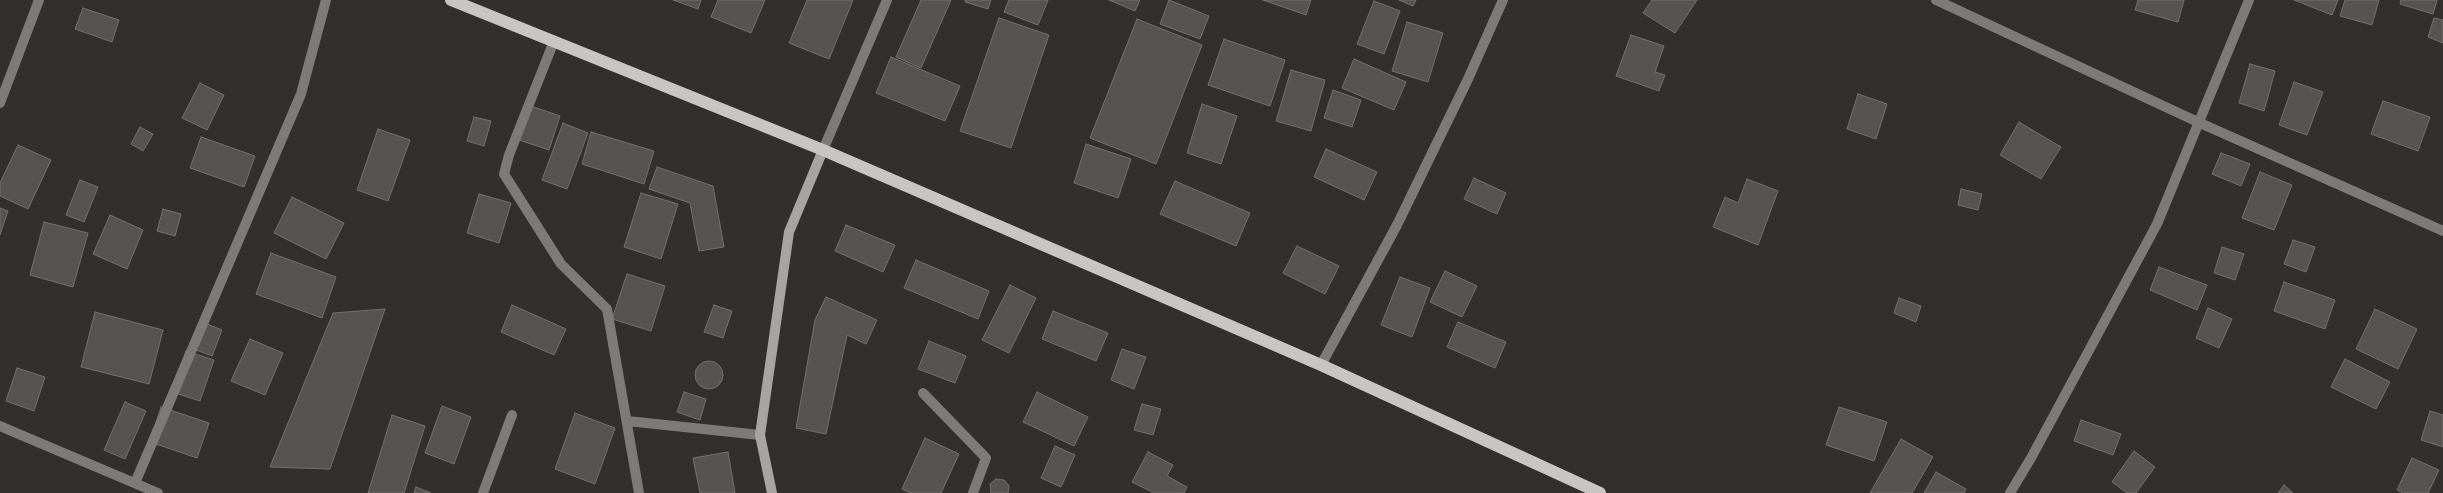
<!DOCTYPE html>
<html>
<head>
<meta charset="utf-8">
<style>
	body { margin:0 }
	canvas { display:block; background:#32302e }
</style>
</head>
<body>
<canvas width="2443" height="493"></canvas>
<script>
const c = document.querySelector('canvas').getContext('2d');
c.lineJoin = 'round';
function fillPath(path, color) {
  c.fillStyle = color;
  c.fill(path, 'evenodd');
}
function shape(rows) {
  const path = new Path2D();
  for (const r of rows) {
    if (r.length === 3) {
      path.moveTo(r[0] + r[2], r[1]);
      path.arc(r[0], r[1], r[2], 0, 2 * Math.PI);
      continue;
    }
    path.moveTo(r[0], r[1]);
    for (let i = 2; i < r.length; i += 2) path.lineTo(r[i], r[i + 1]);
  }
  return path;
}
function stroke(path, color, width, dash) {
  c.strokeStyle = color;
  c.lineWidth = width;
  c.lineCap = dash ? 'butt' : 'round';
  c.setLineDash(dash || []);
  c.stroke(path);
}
const building = shape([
	[673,0,701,0,698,9,673,0],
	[718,0,765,0,751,33,711,17,718,0],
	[807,0,853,0,829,59,789,43,807,0],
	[921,0,951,0,921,68,896,57,921,0],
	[965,0,991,0,988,9,965,2,965,0],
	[1009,0,1048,0,1038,25,1004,12,1009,0],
	[1109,0,1140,0,1135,11,1109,0],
	[1169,0,1209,16,1200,39,1160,24,1169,0],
	[1263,0,1311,0,1306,15,1263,0],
	[1399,0,1416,0,1413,6,1399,0],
	[1652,0,1697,0,1675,33,1643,13,1652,0],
	[2138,0,2184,0,2178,22,2135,10,2138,0],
	[2294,0,2338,0,2332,15,2294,0],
	[2345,0,2379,0,2372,25,2340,16,2345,0],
	[2401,0,2437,0,2433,14,2400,4,2401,0],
	[1374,1,1400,11,1384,54,1357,44,1374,1],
	[83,8,119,20,112,42,75,29,83,8],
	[999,18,1049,35,1011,148,960,131,999,18],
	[2434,18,2443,20,2443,43,2428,37,2434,18],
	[1137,19,1202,45,1156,164,1090,138,1137,19],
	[1407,22,1443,33,1428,82,1392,71,1407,22],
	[1631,35,1664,46,1655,72,1665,75,1659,91,1616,76,1631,35],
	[1224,39,1285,60,1270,106,1208,85,1224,39],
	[891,57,960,86,945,121,876,93,891,57],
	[1354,59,1406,82,1394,110,1342,88,1354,59],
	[2250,64,2275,71,2264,111,2239,103,2250,64],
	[1291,70,1325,80,1311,131,1276,121,1291,70],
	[2294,82,2323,92,2307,135,2279,125,2294,82],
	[200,83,224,95,207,130,182,118,200,83],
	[1333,90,1361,100,1352,127,1324,118,1333,90],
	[1858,94,1887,104,1876,139,1847,129,1858,94],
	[2383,101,2430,117,2418,151,2371,134,2383,101],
	[1202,104,1237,116,1221,164,1187,153,1202,104],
	[531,106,560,116,549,150,519,140,531,106],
	[474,117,491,121,484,146,467,141,474,117],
	[2019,122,2061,147,2041,179,2000,155,2019,122],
	[563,123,588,133,567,189,542,180,563,123],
	[140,127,153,134,143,151,131,144,140,127],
	[378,129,410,140,388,201,357,190,378,129],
	[591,132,654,151,644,184,582,164,591,132],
	[201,137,255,156,244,187,190,168,201,137],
	[1086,144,1131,159,1118,198,1074,183,1086,144],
	[18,145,51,160,28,209,0,196,0,183,18,145],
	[1326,149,1377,172,1364,200,1314,177,1326,149],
	[2221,153,2250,164,2241,186,2212,174,2221,153],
	[657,167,713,186,724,247,699,251,690,203,649,189,657,167],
	[2260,172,2292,185,2274,230,2242,218,2260,172],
	[1474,178,1506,193,1497,214,1464,199,1474,178],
	[1747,179,1778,191,1758,245,1713,227,1725,197,1738,203,1747,179],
	[80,180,98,187,84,222,66,215,80,180],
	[1175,181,1250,213,1236,246,1160,214,1175,181],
	[1961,189,1982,194,1978,210,1958,205,1961,189],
	[641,193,678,204,661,259,624,247,641,193],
	[479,194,511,203,499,243,467,233,479,194],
	[292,197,344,223,326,259,274,233,292,197],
	[0,208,8,211,0,235,0,208],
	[163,209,181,214,175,236,157,231,163,209],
	[110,215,143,230,127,269,93,254,110,215],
	[44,222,88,233,73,287,30,275,44,222],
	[846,225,895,245,883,272,835,251,846,225],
	[2293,240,2315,247,2306,272,2284,264,2293,240],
	[1297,246,1339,266,1325,294,1283,273,1297,246],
	[2222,247,2244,254,2235,280,2214,273,2222,247],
	[271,253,336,277,322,318,256,294,271,253],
	[916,260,989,291,978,319,904,288,916,260],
	[2159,267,2207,285,2197,310,2150,290,2159,267],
	[1445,271,1477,286,1462,317,1430,302,1445,271],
	[627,274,665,286,651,331,612,319,627,274],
	[1400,277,1430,288,1412,337,1381,325,1400,277],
	[2284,282,2335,300,2325,329,2274,311,2284,282],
	[1010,285,1036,298,1009,353,982,340,1010,285],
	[826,297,877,320,866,344,847,335,826,434,796,428,815,320,826,297],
	[1899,298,1921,306,1916,322,1894,313,1899,298],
	[512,305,566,329,554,355,501,332,512,305],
	[714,305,732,311,723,338,704,332,714,305],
	[2208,308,2232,319,2219,348,2196,338,2208,308],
	[385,309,330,469,270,467,333,313,385,309],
	[2375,309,2417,329,2398,369,2356,349,2375,309],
	[1053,311,1108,333,1096,361,1042,339,1053,311],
	[95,312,163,330,149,384,81,367,95,312],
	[202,322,222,330,212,356,191,348,202,322],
	[1458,322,1506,342,1495,368,1447,347,1458,322],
	[250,339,283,353,265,395,231,381,250,339],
	[929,341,966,356,955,383,918,369,929,341],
	[1122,349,1146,357,1134,389,1111,380,1122,349],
	[186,351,214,360,200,401,172,392,186,351],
	[2345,359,2390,382,2376,409,2331,387,2345,359],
	[709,375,14],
	[17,368,45,377,34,411,6,401,17,368],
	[684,392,706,399,700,420,677,412,684,392],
	[1037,392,1088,417,1074,446,1023,422,1037,392],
	[125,402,146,411,125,459,104,450,125,402],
	[1142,404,1161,409,1153,435,1134,430,1142,404],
	[442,406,471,417,454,464,425,453,442,406],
	[161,407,209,423,197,458,150,442,161,407],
	[1839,407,1887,422,1874,461,1826,445,1839,407],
	[2430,411,2443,415,2443,447,2421,440,2430,411],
	[575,413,615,428,595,484,555,469,575,413],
	[392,415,425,426,404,493,368,493,392,415],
	[2081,420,2121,434,2113,455,2074,441,2081,420],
	[925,438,959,454,941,493,911,493,902,489,925,438],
	[1901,439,1933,457,1912,493,1870,493,1901,439],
	[1055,446,1075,455,1061,487,1041,478,1055,446],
	[2134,451,2155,467,2136,493,2127,493,2112,482,2134,451],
	[728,452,735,493,700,493,693,458,728,452],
	[1148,452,1173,465,1167,476,1187,487,1184,493,1154,493,1132,482,1148,452],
	[2412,458,2439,470,2428,493,2403,493,2397,490,2412,458],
	[1936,472,1966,489,1964,493,1924,493,1936,472],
	[996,479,1004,480,1009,486,1008,493,991,493,990,484,996,479],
	[2284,485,2293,493,2278,493,2284,485],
	[416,487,431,493,414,493,416,487]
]);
fillPath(building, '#565351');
stroke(building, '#73706e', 1);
stroke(shape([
	[554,41,509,155,504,174,561,264,607,309,639,493],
	[923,393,986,458,973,493],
	[627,421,760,435],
	[135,483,301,94,326,0],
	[483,493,512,415]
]), '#7c7b7a', 10);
stroke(shape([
	[1936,0,2200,123,2443,231],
	[0,103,39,0],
	[823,150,887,0],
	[1321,365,1397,225,1468,79,1503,0],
	[0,426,158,493],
	[2010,493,2031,458,2157,224,2249,0]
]), '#7c7b7a', 10);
stroke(shape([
	[772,493,760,435,789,232,823,150]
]), '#a7a5a3', 10);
stroke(shape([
	[451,0,823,150,1321,365,1600,493]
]), '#c8c5c3', 12);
</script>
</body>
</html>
